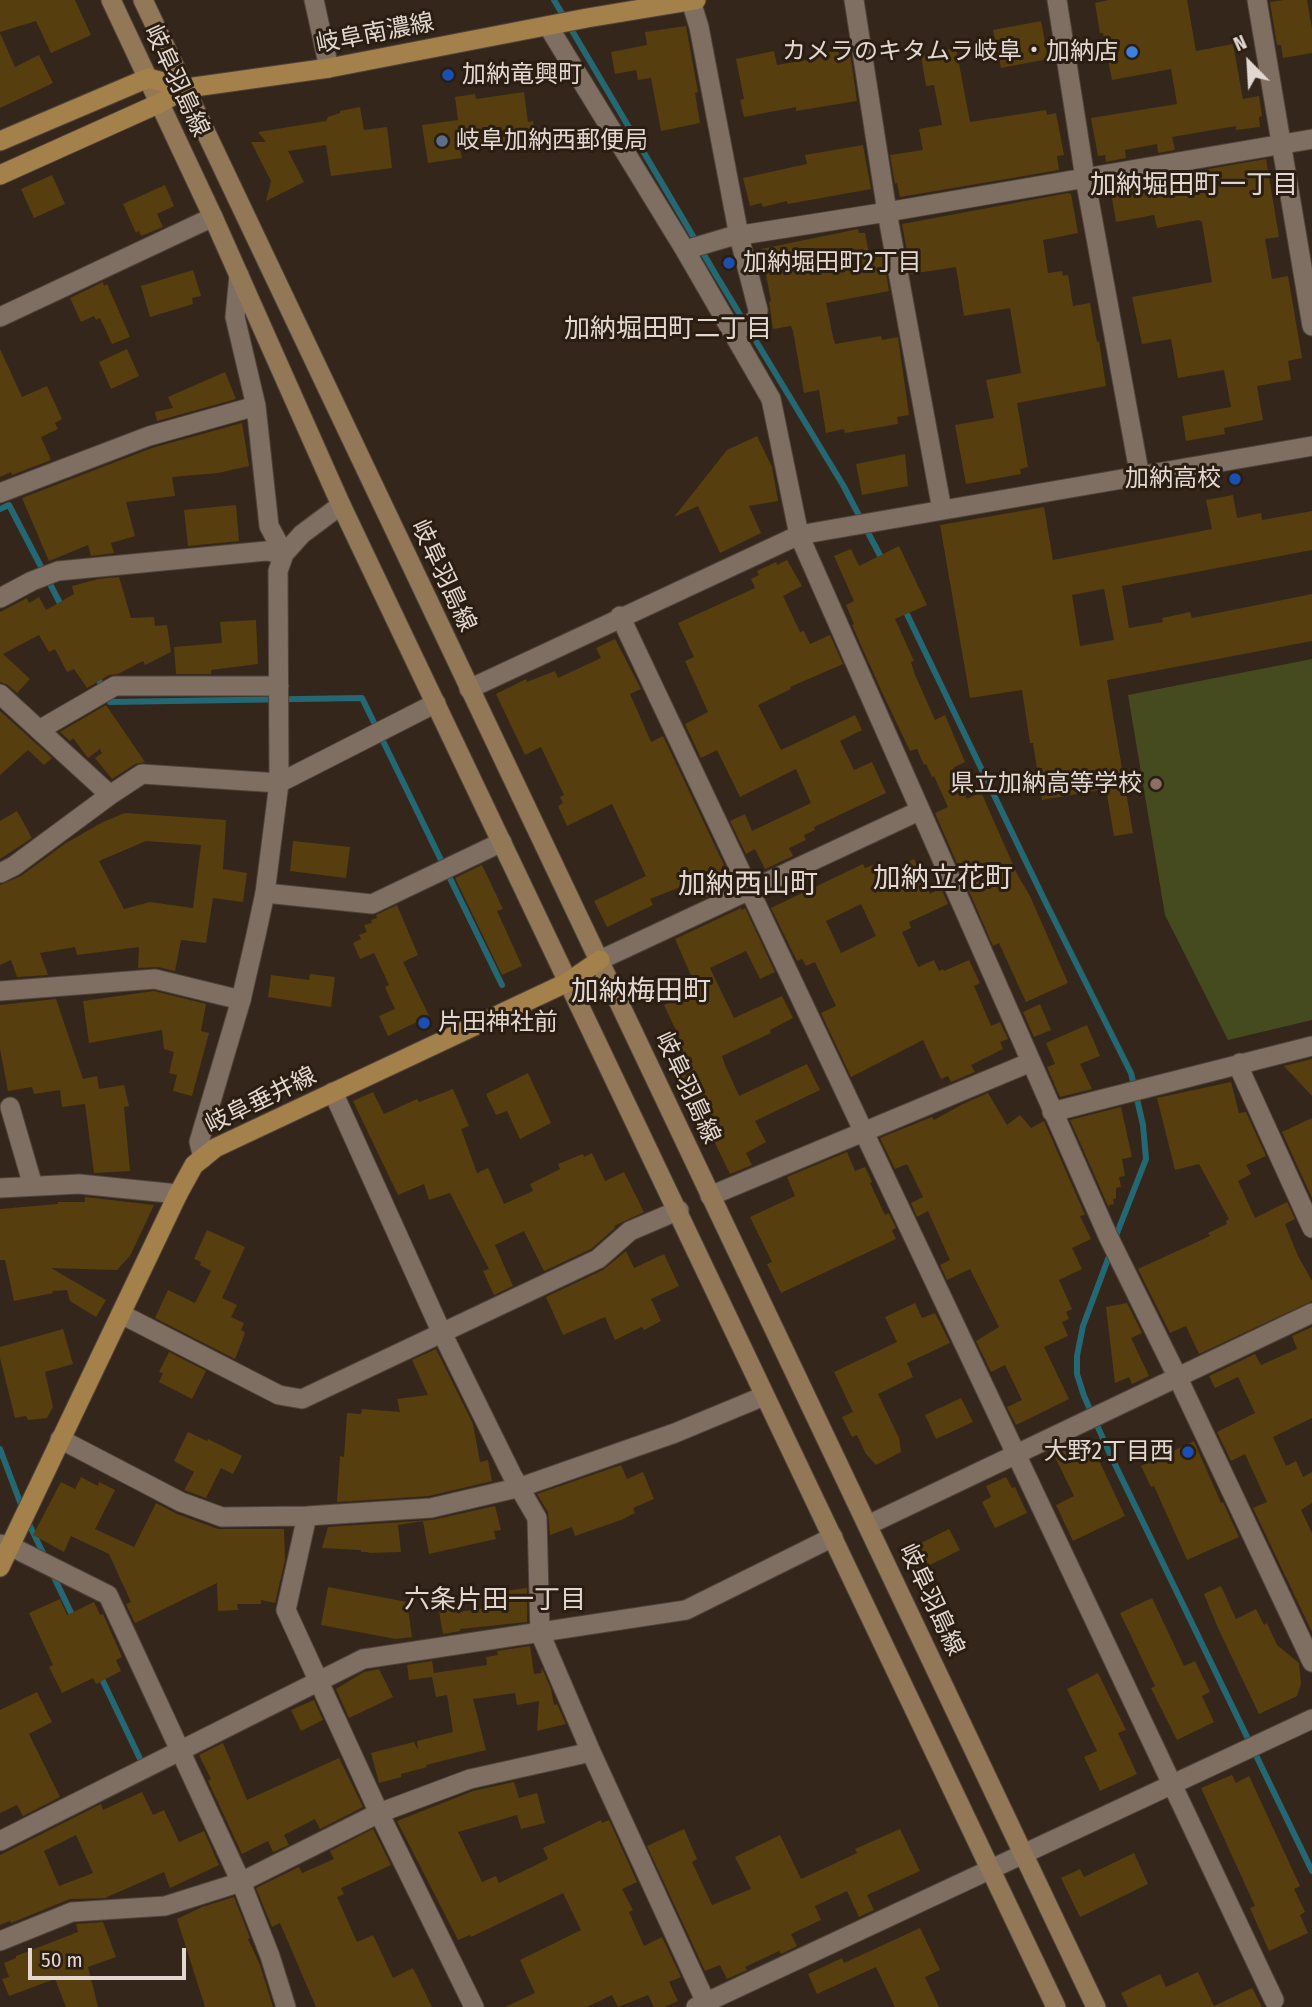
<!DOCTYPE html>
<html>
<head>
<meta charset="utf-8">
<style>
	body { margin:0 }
	#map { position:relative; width:1312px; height:2007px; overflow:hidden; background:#35261b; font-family:"Fira Sans Condensed",sans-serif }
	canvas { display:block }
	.north { position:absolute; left:1214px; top:28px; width:70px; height:70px; -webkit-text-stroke:5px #2a1d12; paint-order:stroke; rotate:336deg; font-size:19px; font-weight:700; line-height:28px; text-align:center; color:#e2d8d1 }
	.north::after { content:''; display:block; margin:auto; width:24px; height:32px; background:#e2d8d1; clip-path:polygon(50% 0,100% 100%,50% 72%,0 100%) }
	.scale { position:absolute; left:28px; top:1948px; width:158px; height:32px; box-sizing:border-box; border:4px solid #e2d8d1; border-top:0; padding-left:9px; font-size:21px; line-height:24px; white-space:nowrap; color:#e2d8d1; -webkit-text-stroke:5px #2a1d12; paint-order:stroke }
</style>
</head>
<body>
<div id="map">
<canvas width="1312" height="2007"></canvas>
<div class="north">N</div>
<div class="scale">50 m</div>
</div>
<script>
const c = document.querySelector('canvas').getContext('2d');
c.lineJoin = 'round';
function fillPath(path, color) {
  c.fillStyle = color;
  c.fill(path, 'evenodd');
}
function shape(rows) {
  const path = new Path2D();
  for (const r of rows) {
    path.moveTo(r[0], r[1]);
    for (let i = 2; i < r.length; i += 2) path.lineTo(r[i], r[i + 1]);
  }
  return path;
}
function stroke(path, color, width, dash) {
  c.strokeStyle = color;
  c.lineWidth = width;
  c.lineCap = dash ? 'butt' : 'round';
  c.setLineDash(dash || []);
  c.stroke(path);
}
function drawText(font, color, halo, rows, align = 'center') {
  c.font = font + ' "Fira Sans Condensed","Noto Sans JP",sans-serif';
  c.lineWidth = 6;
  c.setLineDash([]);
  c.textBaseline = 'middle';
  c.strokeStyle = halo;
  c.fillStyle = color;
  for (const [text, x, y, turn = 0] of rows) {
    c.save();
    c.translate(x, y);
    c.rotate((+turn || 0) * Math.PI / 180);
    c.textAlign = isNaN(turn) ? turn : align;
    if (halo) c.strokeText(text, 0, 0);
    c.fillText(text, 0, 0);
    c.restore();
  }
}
fillPath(shape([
	[1312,659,1312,1020,1228,1040,1165,915,1128,695]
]), '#454b1e');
stroke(shape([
	[554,0,716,275,843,485,884,563],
	[0,509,9,505,63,609],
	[904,608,1044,899,1131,1073,1143,1125,1146,1159,1114,1241],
	[96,675,110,702,362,698,502,985],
	[1111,1251,1083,1326,1077,1356,1077,1374,1084,1396,1109,1452,1312,1871],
	[0,1449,23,1510],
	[27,1520,45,1557],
	[52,1573,75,1621],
	[100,1675,143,1765]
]), '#236873', 6);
fillPath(shape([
	[0,0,75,0,91,35,51,53,36,21,0,32],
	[1109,0,1187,0,1196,51,1233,44,1243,99,1259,96,1262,116,1259,117,1260,127,1236,130,1236,126,1172,137,1175,150,1158,153,1157,144,1125,150,1126,158,1106,162,1105,155,1098,156,1091,118,1177,104,1171,69,1112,80,1103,33,1100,33,1095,3],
	[1284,0,1307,0,1312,29,1312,53,1283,58,1281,45,1277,45,1270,2],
	[1041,21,1048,59,1001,68,993,30],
	[686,26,698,92,695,93,700,123,661,131,651,78,638,80,636,70,615,74,611,52,647,45,645,32],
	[0,33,15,67,39,55,53,83,0,108],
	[956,48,970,122,1046,110,1047,115,1056,113,1064,155,1057,156,1059,170,900,197,897,183,895,184,890,155,923,150,919,129,942,125,934,85,926,86,921,55],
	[774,51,777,65,819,58,818,54,838,51,839,55,850,53,857,101,796,111,796,107,744,117,740,100,744,99,736,59],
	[524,92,528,122,533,121,536,138,460,150,462,158,428,163,422,125,458,120,455,97,475,94,476,99],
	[360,107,364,130,387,127,392,168,331,176,326,145,288,151,304,182,266,201,271,181,251,142,266,142,258,132,326,121,328,117,340,113,340,111],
	[863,145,871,189,788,204,787,201,763,207,761,203,750,206,743,178,807,164,805,155],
	[1266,159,1279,237,1265,239,1272,279,1288,276,1302,358,1288,361,1291,380,1257,386,1263,420,1224,428,1225,434,1186,441,1182,416,1231,407,1224,370,1178,378,1171,339,1142,344,1132,297,1212,282,1202,222,1198,220,1157,228,1154,215,1116,222,1110,186],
	[52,175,65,204,34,218,21,189],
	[165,185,174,206,157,214,163,227,141,236,139,231,136,233,123,204],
	[1068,193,1071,194,1078,233,1043,240,1048,273,1062,271,1063,276,1068,275,1073,306,1090,303,1097,342,1099,341,1106,386,1017,403,1028,467,1020,469,1021,474,966,484,955,425,994,418,986,380,1021,373,1010,308,964,316,956,267,911,274,902,224],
	[858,229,859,233,865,233,870,258,883,255,889,291,826,303,833,337,835,344,881,336,882,340,898,337,909,415,897,417,898,424,845,433,844,429,826,433,819,390,804,393,793,331,791,326,773,329,769,302,771,301,761,249],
	[193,270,201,296,192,298,193,304,150,317,141,286],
	[103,282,104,286,107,284,130,337,112,344,100,318,96,320,94,316,81,322,70,298],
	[0,349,22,397,47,386,62,419,55,423,58,429,41,437,51,460,12,475,11,472,0,477],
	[127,349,139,376,111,389,99,362],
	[225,372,236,399,157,421,155,412,173,408,168,397],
	[242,423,249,466,218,473,172,477,175,496,126,502,135,536,111,543,114,553,91,556,88,545,49,561,22,498,152,448],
	[757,436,772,467,778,501,749,506,761,533,720,553,698,506,674,517,727,450],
	[905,454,908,486,862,495,856,464],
	[1233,495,1237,518,1261,513,1262,520,1312,511,1312,550,1122,586,1129,628,1163,622,1162,618,1190,612,1192,618,1312,594,1312,641,1107,680,1133,833,1114,836,1106,789,1042,800,1033,743,1030,743,1022,690,970,698,940,525,1044,507,1053,560,1212,529,1206,500],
	[1104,589,1114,640,1080,646,1072,595],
	[236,505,239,541,188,546,184,510],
	[899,546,927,605,895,619,914,661,911,662,915,675,935,720,945,715,965,762,953,768,967,799,981,792,1018,876,1030,896,1068,983,1026,1002,999,943,993,946,935,813,948,807,934,776,932,777,926,764,924,765,917,749,910,751,881,690,852,625,854,624,846,605,854,601,834,556,851,549,859,566],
	[787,560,802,586,783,596,800,632,804,631,810,644,830,635,843,664,790,687,791,689,758,705,781,750,855,715,862,730,840,741,854,770,872,762,886,793,814,827,815,830,804,835,806,840,789,848,793,856,765,869,755,849,746,854,730,821,745,814,752,831,811,803,796,769,740,797,717,750,701,758,685,724,708,712,685,661,694,657,678,623,755,588,751,579,759,575,757,571,776,562,777,565],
	[119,577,131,618,154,617,155,626,167,625,171,652,145,665,143,661,118,674,109,675,87,688,74,669,67,672,55,649,49,652,39,635,3,654,30,679,17,693,8,685,0,682,0,612,27,598,29,603,39,597,46,610,74,594,72,586,98,579],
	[256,620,258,664,211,670,211,674,176,674,174,647,222,643,220,622],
	[615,639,641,689,630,694,651,742,663,736,724,865,722,866,731,885,702,899,693,882,650,899,653,905,607,927,594,901,646,876,612,804,567,826,558,806,563,803,560,797,564,795,541,747,525,755,496,694,526,679,527,682,555,671,558,678,601,658,596,648],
	[106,705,145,762,135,764,112,779,95,758,102,753,100,749,88,758,73,738,70,741,60,732],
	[0,711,52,758,44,765,28,750,0,775],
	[17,811,32,838,0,859,0,821],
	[125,813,226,820,223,869,247,873,243,902,213,898,206,943,181,940,175,971,158,967,138,968,139,947,77,955,75,947,40,953,48,975,17,977,11,960,0,965,0,885,21,876,66,843,103,822],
	[146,841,201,845,193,908,150,902,124,909,99,861],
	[293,841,350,847,346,878,290,871],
	[914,859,930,894,941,888,948,904,909,922,911,928,902,932,918,967,934,960,939,971,943,969,944,971,969,960,980,983,974,986,991,1026,1000,1022,1008,1039,1000,1042,1003,1049,971,1065,975,1072,951,1082,948,1076,941,1079,923,1040,851,1077,821,1013,836,1006,815,962,806,966,802,959,797,961,771,908,863,864,865,868,873,865,878,877],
	[861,904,876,936,841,953,826,921],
	[482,865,503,909,497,911,522,966,502,975,455,878],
	[397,905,418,955,403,962,429,1016,388,1036,379,1016,395,1009,385,987,389,985,374,953,360,959,353,943,361,939,359,935,367,932,364,925,372,923,371,920,377,918,376,915],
	[741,908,742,910,745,908,775,972,760,979,746,951,710,968,734,1018,782,996,793,1018,770,1030,771,1033,722,1056,725,1065,739,1096,807,1064,820,1090,755,1121,766,1142,746,1153,752,1165,730,1174,702,1116,700,1117,689,1093,687,1094,673,1065,680,1062,671,1043,680,1039,664,1005,697,989,675,939],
	[310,974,335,977,331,1007,268,997,271,975,309,980],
	[154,991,206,1004,201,1031,209,1033,192,1096,173,1091,177,1075,169,1073,174,1052,164,1049,162,1030,89,1043,83,1001],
	[56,999,83,1079,97,1076,99,1089,124,1085,129,1106,124,1107,130,1171,94,1173,85,1104,62,1107,60,1090,34,1094,32,1087,8,1091,0,1049,0,1005],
	[1040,1004,1051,1030,1034,1037,1023,1012],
	[1087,1025,1100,1056,1080,1064,1092,1089,1060,1097,1047,1067,1055,1064,1046,1043],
	[1312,1059,1312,1096,1284,1066],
	[528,1073,551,1123,520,1139,507,1111,496,1115,486,1094],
	[1231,1082,1239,1113,1246,1112,1266,1156,1246,1165,1251,1174,1238,1181,1255,1218,1287,1202,1295,1219,1285,1224,1298,1256,1312,1281,1312,1301,1199,1354,1186,1326,1170,1333,1138,1269,1210,1236,1208,1233,1227,1224,1226,1221,1229,1219,1199,1164,1175,1170,1157,1098],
	[453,1089,469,1126,461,1129,477,1173,488,1168,504,1204,533,1191,530,1184,560,1169,558,1164,583,1154,584,1157,592,1153,605,1181,624,1172,644,1212,614,1226,615,1228,591,1249,544,1271,524,1231,495,1245,513,1286,494,1295,483,1271,489,1269,450,1193,429,1200,424,1184,398,1195,353,1101,373,1092,384,1114,417,1099,419,1102],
	[988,1093,1007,1125,1020,1115,1031,1128,1044,1121,1085,1215,1080,1216,1091,1239,1072,1248,1082,1269,1059,1280,1072,1309,1066,1312,1069,1319,1062,1322,1068,1336,1044,1347,1069,1399,1016,1425,1007,1407,1022,1400,1005,1365,991,1372,976,1341,999,1327,970,1269,947,1280,940,1265,950,1260,928,1211,917,1217,911,1203,923,1197,907,1164,895,1169,880,1138,932,1117,934,1120,963,1104],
	[1121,1107,1132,1157,1122,1159,1125,1176,1119,1177,1121,1187,1116,1188,1116,1198,1113,1199,1114,1204,1109,1205,1109,1208,1070,1120],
	[1312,1118,1312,1198,1282,1132],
	[847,1152,855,1171,865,1167,872,1182,870,1183,885,1215,889,1213,896,1228,892,1230,896,1239,781,1293,767,1264,772,1262,750,1217,795,1196,787,1177],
	[85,1197,154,1205,130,1256,117,1270,51,1268,106,1300,96,1317,70,1301,67,1290,52,1291,53,1293,14,1301,5,1260,0,1260,0,1209,58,1204,58,1202,85,1202],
	[207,1230,245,1247,222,1298,237,1305,231,1317,244,1323,241,1330,245,1332,244,1336,235,1359,155,1318,168,1290,195,1303,211,1271,200,1265,201,1262,194,1259],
	[626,1251,634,1268,664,1254,679,1286,651,1299,661,1321,644,1330,642,1327,615,1340,605,1317,563,1335,546,1297,603,1270],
	[915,1303,922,1318,935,1313,950,1343,907,1363,913,1377,878,1394,899,1438,901,1452,876,1465,866,1454,857,1435,852,1437,842,1417,853,1412,834,1372,897,1342,885,1317],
	[1127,1303,1142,1333,1131,1338,1149,1376,1132,1384,1129,1377,1115,1383,1106,1307],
	[1312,1327,1312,1418,1273,1437,1286,1466,1296,1461,1303,1477,1312,1472,1312,1503,1301,1510,1312,1533,1312,1632,1253,1508,1267,1502,1245,1454,1231,1461,1217,1432,1255,1413,1238,1377,1215,1388,1209,1376,1255,1354,1261,1365,1297,1349,1292,1336],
	[63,1329,73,1364,45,1372,53,1407,47,1418,28,1420,26,1416,15,1418,0,1358,0,1347],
	[436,1349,473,1424,480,1462,488,1460,492,1481,429,1496,337,1502,340,1456,344,1457,347,1413,361,1414,362,1409,400,1412,397,1399,428,1395,412,1360],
	[169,1352,206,1371,192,1399,159,1382,163,1373,159,1372],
	[961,1398,973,1422,936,1439,925,1415],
	[188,1432,207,1441,208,1439,242,1456,233,1474,221,1468,206,1498,184,1490,194,1472,174,1461],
	[1088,1437,1125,1516,1073,1541,1056,1505,1074,1496,1053,1453],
	[1194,1441,1221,1503,1223,1502,1239,1537,1187,1560,1154,1486,1151,1487,1141,1466],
	[621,1465,627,1479,643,1472,654,1499,633,1508,635,1513,621,1520,575,1536,572,1527,550,1535,548,1512,537,1494],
	[81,1477,98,1486,99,1482,115,1490,95,1529,134,1547,156,1503,177,1514,218,1529,284,1529,285,1560,275,1603,261,1600,261,1604,237,1604,238,1610,218,1611,217,1583,135,1623,126,1604,131,1602,109,1554,71,1536,64,1552,33,1535,61,1482,75,1489],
	[1006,1477,1012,1488,1015,1487,1027,1513,995,1528,982,1502,991,1497,986,1486],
	[495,1506,501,1530,494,1531,496,1539,429,1554,423,1521,398,1525,401,1552,368,1553,369,1552,361,1552,361,1550,322,1548,328,1527,432,1520],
	[949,1529,960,1550,916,1572,905,1551],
	[1221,1586,1236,1619,1256,1609,1264,1625,1267,1623,1277,1645,1299,1663,1301,1684,1297,1696,1259,1714,1218,1628,1204,1594],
	[328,1587,407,1602,412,1637,396,1639,321,1625],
	[527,1588,527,1622,460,1629,460,1631,443,1634,437,1601,456,1598,458,1612,490,1608,488,1593],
	[1152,1598,1184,1666,1195,1661,1210,1692,1202,1696,1214,1722,1177,1740,1151,1688,1155,1686,1120,1613],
	[60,1599,67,1615,94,1602,100,1615,103,1614,122,1657,116,1660,121,1671,96,1684,93,1678,62,1693,49,1667,53,1665,29,1613],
	[530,1646,534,1674,541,1673,542,1668,551,1689,554,1705,557,1704,566,1724,537,1731,539,1701,517,1705,515,1693,473,1699,486,1750,426,1765,427,1767,401,1774,401,1777,379,1783,371,1753,414,1742,418,1750,417,1741,453,1732,447,1695,436,1697,432,1677,409,1680,407,1665,432,1661,434,1673,487,1665,486,1657,498,1655,497,1651],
	[379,1669,393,1697,349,1718,336,1689,364,1672],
	[1098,1673,1126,1730,1118,1733,1137,1774,1100,1791,1084,1757,1097,1751,1067,1689],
	[37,1692,52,1722,29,1734,60,1797,23,1816,17,1805,0,1813,0,1710],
	[314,1700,323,1720,301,1731,291,1710],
	[223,1743,247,1800,339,1758,363,1807,320,1829,315,1819,284,1835,289,1845,273,1852,268,1841,242,1854,208,1781,211,1779,199,1755],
	[1232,1775,1236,1783,1249,1776,1300,1886,1294,1889,1305,1912,1300,1915,1308,1933,1269,1951,1250,1908,1255,1906,1201,1788],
	[514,1782,519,1798,537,1793,545,1823,521,1829,517,1815,458,1832,482,1882,496,1876,499,1883,548,1859,543,1848,601,1820,602,1823,609,1820,637,1882,622,1889,633,1910,629,1912,644,1946,662,1937,681,1977,669,1982,678,2001,665,2007,654,2007,648,1995,618,2007,612,1995,587,2007,505,2007,535,1993,520,1960,581,1930,563,1893,471,1937,470,1935,458,1940,397,1821,473,1791],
	[142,1792,153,1815,164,1810,179,1842,204,1831,219,1865,170,1888,164,1872,105,1898,70,1899,11,1923,10,1921,0,1925,0,1855,101,1804,103,1810],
	[76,1835,93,1873,59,1886,44,1851],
	[373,1829,391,1865,341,1888,344,1894,337,1897,357,1942,373,1935,393,1978,413,1968,432,2007,316,2007,280,1923,272,1927,256,1888,299,1867,302,1873,334,1859,330,1851],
	[684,1829,697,1859,692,1862,712,1905,751,1889,735,1857,780,1835,801,1879,857,1853,855,1849,900,1829,920,1871,867,1895,874,1910,859,1917,847,1891,815,1906,821,1920,791,1934,797,1946,781,1954,779,1951,745,1967,747,1970,727,1979,720,1965,705,1971,647,1846],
	[1134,1853,1148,1884,1080,1917,1061,1878,1080,1869,1084,1877],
	[234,1897,250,1938,248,1939,260,1965,273,2007,205,2007,177,1919,202,1907],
	[103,1922,116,1957,88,1967,98,2007,66,2007,55,1979,9,1996,2,1979,9,1977,4,1963,16,1958,16,1956,78,1932,76,1924],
	[920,1928,940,1970,925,1977,939,2007,895,2007,876,1967,817,1994,808,1974,842,1958,844,1963],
	[1198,1972,1214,2006,1252,1988,1262,2007,1128,2007,1121,1993,1160,1974,1166,1987]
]), '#563e0f');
const minor = shape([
	[314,0,329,68],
	[854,0,887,212,942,510],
	[1057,0,1085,178,1140,477],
	[1257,0,1312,326],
	[691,1,699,27,739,236,758,310,757,319,734,333],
	[548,26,685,250,771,399,799,535,1108,1236,1177,1376,1312,1662],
	[685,250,729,237,887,212,1312,139],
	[239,275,235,317,256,406,269,526,284,554],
	[0,317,213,217],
	[0,493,149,436,256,406],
	[0,598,32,581,58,571,266,551,284,554],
	[620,616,1274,2000],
	[469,689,799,535,1312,446],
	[0,694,110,795],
	[39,730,115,686,279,686],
	[0,873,14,866,110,795,142,774,279,783,436,703],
	[265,893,372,904,502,842],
	[600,960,919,811],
	[0,991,155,979,241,1000],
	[1240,1063,1241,1072,1312,1228],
	[333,1092,441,1331,512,1475,537,1518,540,1633,591,1752,708,2007],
	[10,1107,33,1186],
	[1052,1112,1312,1046],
	[0,1188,79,1184,178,1194],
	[710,1196,1031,1062],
	[121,1314,279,1395,302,1399,598,1259,630,1231,679,1210],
	[60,1439,181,1502,222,1517,307,1516,431,1508,521,1487,675,1433,764,1396],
	[307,1516,286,1610,379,1813,474,2007],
	[868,1525,1312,1313],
	[0,1544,10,1546,108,1595,241,1882,270,1956,286,2007],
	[0,1841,363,1659,686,1610,833,1537],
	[0,1941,72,1912,165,1906,241,1882,379,1813,470,1779,591,1752],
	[696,2007,1312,1719]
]);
const tertiary = shape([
	[203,1158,199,1142,241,1000,256,935,265,893,279,783,278,571,284,554,302,534,341,505]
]);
const secondary = shape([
	[111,0,213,217,341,505,1056,2007],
	[143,0,1096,2007]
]);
const primary = shape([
	[0,141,148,78,187,88],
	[0,175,160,103,187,88,329,68,587,18,696,0],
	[0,1567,178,1194,194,1165,215,1148,568,982,600,960]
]);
stroke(minor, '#4f433a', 21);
stroke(tertiary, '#4f433a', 21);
stroke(secondary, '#4f433a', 21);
stroke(primary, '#4f433a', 21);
stroke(minor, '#7f6e62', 19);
stroke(tertiary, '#7f6e62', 19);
stroke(secondary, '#927857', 19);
stroke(primary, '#a4814b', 19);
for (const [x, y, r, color] of [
	[1132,52,7,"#3f7fe0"],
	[448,75,7,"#1a4fb4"],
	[442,141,7,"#5c6f8a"],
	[729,263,7,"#1a4fb4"],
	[1235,479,7,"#1a4fb4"],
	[1156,784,7,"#8d6e63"],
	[424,1023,7,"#1a4fb4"],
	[1188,1452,7,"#1a4fb4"]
]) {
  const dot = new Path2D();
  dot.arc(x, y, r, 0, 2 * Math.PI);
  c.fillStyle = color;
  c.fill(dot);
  stroke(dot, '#2a1d12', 2.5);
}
drawText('24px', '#e2d8d1', '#2a1d12', [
	["岐阜南濃線",375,34,-11],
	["岐阜羽島線",176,81,65],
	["岐阜羽島線",443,576,65],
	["岐阜羽島線",687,1088,65],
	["岐阜垂井線",261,1101,-26],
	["岐阜羽島線",931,1600,65]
]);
drawText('24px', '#e2d8d1', '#2a1d12', [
	["カメラのキタムラ岐阜・加納店",1118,52],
	["加納竜興町",462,75,"left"],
	["岐阜加納西郵便局",456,141,"left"],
	["加納堀田町2丁目",743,263,"left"],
	["加納高校",1221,479],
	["県立加納高等学校",1142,784],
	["片田神社前",438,1023,"left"],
	["大野2丁目西",1174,1452]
], 'right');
drawText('26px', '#e2d8d1', '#2a1d12', [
	["加納堀田町一丁目",1194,186],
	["加納堀田町二丁目",668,330],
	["六条片田一丁目",495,1601]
]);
drawText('28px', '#e2d8d1', '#2a1d12', [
	["加納立花町",943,879],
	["加納西山町",748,885],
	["加納梅田町",641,992]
]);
</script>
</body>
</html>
